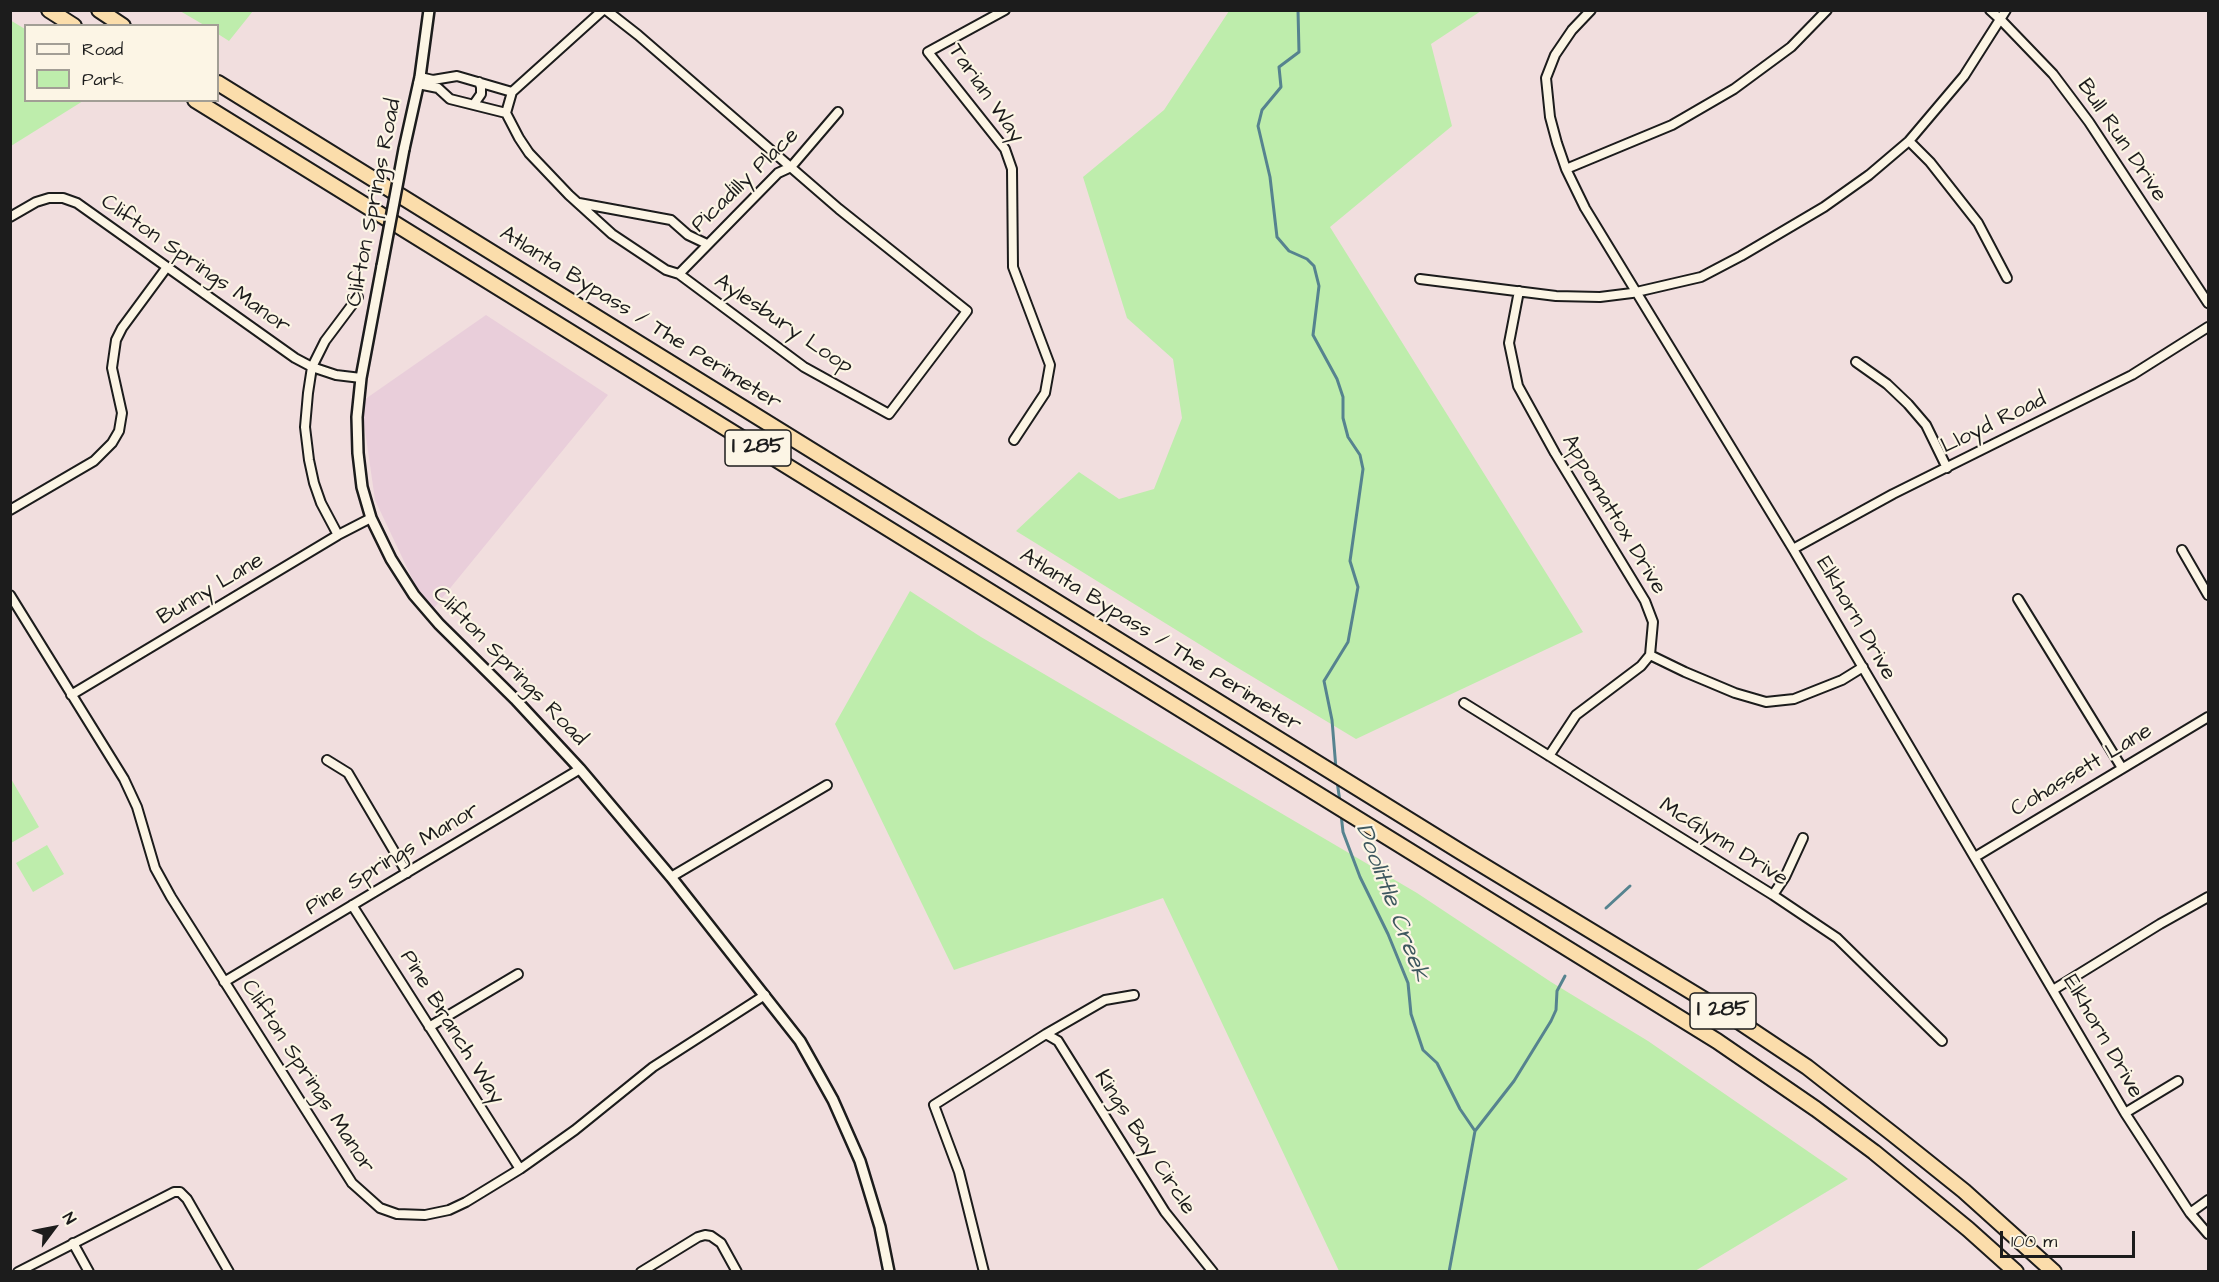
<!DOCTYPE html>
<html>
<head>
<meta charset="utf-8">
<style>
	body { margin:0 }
	#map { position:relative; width:2219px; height:1282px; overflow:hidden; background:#f1dede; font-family:"Architects Daughter",sans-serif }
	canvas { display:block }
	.frame { position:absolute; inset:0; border:12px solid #1c1c1c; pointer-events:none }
	.legend { position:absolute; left:24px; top:24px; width:195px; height:78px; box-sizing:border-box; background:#fcf5e5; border:2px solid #a29e95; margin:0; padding:8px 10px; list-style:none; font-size:18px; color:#1c1c1c }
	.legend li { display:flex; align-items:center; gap:12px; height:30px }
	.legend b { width:30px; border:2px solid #a29e95 }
	.north { position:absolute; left:24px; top:1198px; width:60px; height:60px; -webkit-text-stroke:4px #fcf5e5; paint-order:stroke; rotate:58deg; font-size:16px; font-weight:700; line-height:24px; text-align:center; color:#1c1c1c }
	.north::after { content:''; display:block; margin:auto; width:21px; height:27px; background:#1c1c1c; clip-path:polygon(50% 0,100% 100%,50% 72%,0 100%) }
	.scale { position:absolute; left:2000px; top:1231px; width:135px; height:27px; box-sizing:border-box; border:3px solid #1c1c1c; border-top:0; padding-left:8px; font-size:18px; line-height:21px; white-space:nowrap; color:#1c1c1c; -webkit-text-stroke:4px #fcf5e5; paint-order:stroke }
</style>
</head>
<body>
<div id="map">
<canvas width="2219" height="1282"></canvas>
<div class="frame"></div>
<ul class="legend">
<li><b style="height:8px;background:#fcf5e5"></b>Road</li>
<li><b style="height:16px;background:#beedac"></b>Park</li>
</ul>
<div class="north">N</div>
<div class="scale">100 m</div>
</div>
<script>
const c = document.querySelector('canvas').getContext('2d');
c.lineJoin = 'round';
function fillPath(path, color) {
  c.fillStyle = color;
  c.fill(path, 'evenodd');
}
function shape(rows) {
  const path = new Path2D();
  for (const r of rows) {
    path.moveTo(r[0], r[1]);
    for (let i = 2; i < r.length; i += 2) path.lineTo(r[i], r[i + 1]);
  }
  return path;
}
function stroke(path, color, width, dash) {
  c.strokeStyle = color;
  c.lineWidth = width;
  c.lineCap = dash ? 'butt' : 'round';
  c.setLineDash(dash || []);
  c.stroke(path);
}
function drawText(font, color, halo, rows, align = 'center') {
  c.font = font + ' "Architects Daughter",sans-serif';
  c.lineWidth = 4.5;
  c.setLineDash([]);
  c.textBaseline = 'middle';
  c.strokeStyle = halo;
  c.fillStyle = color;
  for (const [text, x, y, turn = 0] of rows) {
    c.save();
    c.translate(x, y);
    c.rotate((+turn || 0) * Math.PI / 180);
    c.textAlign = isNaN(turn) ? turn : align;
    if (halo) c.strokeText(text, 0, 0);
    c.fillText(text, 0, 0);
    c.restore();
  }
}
fillPath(shape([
	[486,315,608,395,429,614,375,500,361,402]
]), '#e9ceda');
fillPath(shape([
	[180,11,253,11,229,41,218,34,218,26,204,25],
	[1229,11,1481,11,1431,44,1452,126,1330,227,1583,632,1356,739,1233,665,1016,531,1079,472,1119,499,1154,489,1182,418,1173,359,1127,318,1083,177,1164,110],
	[10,20,25,29,26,100,83,101,11,146],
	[910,591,981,637,1417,893,1551,982,1648,1041,1848,1179,1695,1271,1339,1271,1163,898,954,970,835,724],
	[10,777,39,827,11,843,10,843],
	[47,845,64,874,33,892,16,863]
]), '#beedac');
stroke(shape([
	[1298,10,1299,52,1279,67,1281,87,1262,110,1258,126,1270,177,1277,237,1289,251,1307,259,1314,266,1319,286,1313,335,1337,379,1343,397,1343,418,1348,437,1360,455,1363,469,1350,561,1358,587,1348,642,1324,681,1332,720,1336,769],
	[1337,781,1340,802],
	[1341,814,1343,832,1360,877,1388,934,1408,983,1411,1014,1423,1050,1437,1063,1460,1109,1475,1131,1449,1272],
	[1606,908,1630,886],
	[1475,1131,1514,1081,1551,1021,1556,1010,1557,991,1565,976]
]), '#56838f', 3);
const minor = shape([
	[1005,10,928,52,1005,149,1012,169,1013,267,1050,365,1045,393,1014,440],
	[1591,10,1572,30,1555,55,1546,78,1550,117,1557,143,1566,169,1585,208,1793,549,2125,1113,2190,1213,2208,1234],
	[1990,10,2001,20,2053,74,2089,122,2208,303],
	[420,77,433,80,457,76,512,92],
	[418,84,438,88,450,99,506,113,519,138,529,153,569,195,612,234,666,270,679,274,804,367,889,414,967,311,839,209,638,35,606,10],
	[474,104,481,94,481,87,479,82],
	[506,113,512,92,603,10],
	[1909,141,1930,162,1978,223,2007,278],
	[1566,169,1672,125,1734,89,1791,47,1827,10],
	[579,203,671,220,688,235,707,244],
	[10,217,36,202,49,198,63,198,77,203,295,358,312,367,336,375,361,378],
	[679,274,778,173,791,167,838,112],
	[1420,279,1556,296,1600,297,1632,293,1701,277,1741,256,1824,207,1869,175,1909,141,1964,76,2006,10],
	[1519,291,1509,343,1518,386,1555,453,1645,601,1653,622,1650,655,1641,666,1576,715,1549,756],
	[1856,362,1887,384,1908,404,1926,425,1947,468],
	[10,510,94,461,112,443,119,431,122,413,112,368,116,340,122,328,167,267],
	[338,535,321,503,314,483,309,460,305,427,308,393,312,367,325,341,358,297],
	[1793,549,1893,494,2132,375,2208,327],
	[2182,550,2208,595],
	[10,595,124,779,137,807,155,868,171,897,352,1183,380,1208,397,1214,425,1215,449,1210,466,1202,520,1169,575,1130,653,1067,765,995],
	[2018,599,2122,768],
	[1650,655,1685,672,1735,693,1766,702,1794,699,1842,680,1863,667],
	[71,695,338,535,371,518],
	[1464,703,1773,895,1837,938,1942,1041],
	[327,760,348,773,407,873],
	[1975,857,2208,717],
	[671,877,827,785],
	[1773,895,1785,877,1803,838],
	[352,905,520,1169],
	[224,982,580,769],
	[2053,990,2160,924,2208,897],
	[429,1027,518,974],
	[1046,1034,1105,1000,1134,995],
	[2125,1113,2178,1081],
	[2190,1213,2208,1200],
	[73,1243,89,1272],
	[18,1272,174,1192,180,1192,187,1199,229,1272],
	[641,1272,698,1237,705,1235,711,1236,721,1243,737,1272],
	[984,1272,959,1172,934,1105,1046,1034,1058,1041,1165,1212,1213,1272]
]);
const tertiary = shape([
	[404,149,420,77,429,10],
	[382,266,361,378,357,417,358,453,362,487,371,518,391,559,414,595,439,624,515,699,580,769,671,877,800,1041,833,1100,860,1161,880,1227,889,1272]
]);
const motorway = shape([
	[49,10,74,26],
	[99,10,123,26],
	[218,83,1461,852,1723,1011,1807,1067,1894,1135,1964,1191,2054,1272],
	[195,100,1717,1041,1816,1109,1874,1152,1968,1229,2016,1272]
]);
stroke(minor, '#1c1c1c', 12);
stroke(tertiary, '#1c1c1c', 14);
stroke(motorway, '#1c1c1c', 18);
stroke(minor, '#fcf5e5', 8);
stroke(tertiary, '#fcf5e5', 9);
stroke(motorway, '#fbddab', 14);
const tertiaryBridge = shape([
	[382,266,404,149]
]);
stroke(tertiaryBridge, '#1c1c1c', 14, []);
stroke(tertiaryBridge, '#fcf5e5', 9);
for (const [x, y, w] of [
	[758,448,66],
	[1723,1011,66]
]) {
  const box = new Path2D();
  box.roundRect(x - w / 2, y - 18, w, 36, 4.5);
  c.fillStyle = '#fcf5e5';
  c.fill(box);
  stroke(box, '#1c1c1c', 1.5);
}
drawText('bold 21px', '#1c1c1c', null, [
	["I 285",758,448],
	["I 285",1723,1011]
]);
drawText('22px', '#1c1c1c', '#fcf5e5', [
	["Tarian Way",985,94,55],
	["Bull Run Drive",2121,141,56],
	["Picadilly Place",746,181,-44],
	["Clifton Springs Road",375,203,-79],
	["Clifton Springs Manor",195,265,35],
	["Atlanta Bypass / The Perimeter",640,319,32],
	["Aylesbury Loop",783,325,34],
	["Lloyd Road",1994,424,-26],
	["Appomattox Drive",1613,515,59],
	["Bunny Lane",211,590,-31],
	["Elkhorn Drive",1855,619,60],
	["Atlanta Bypass / The Perimeter",1160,641,32],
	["Clifton Springs Road",509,667,46],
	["Cohassett Lane",2082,771,-31],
	["McGlynn Drive",1723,843,32],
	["Pine Springs Manor",393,860,-31],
	["Pine Branch Way",451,1028,58],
	["Elkhorn Drive",2102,1037,60],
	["Clifton Springs Manor",307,1077,57],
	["Kings Bay Circle",1144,1143,57]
]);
drawText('italic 24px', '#3e585f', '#fcf5e5', [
	["Doolittle Creek",1391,903,69]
]);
</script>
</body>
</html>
